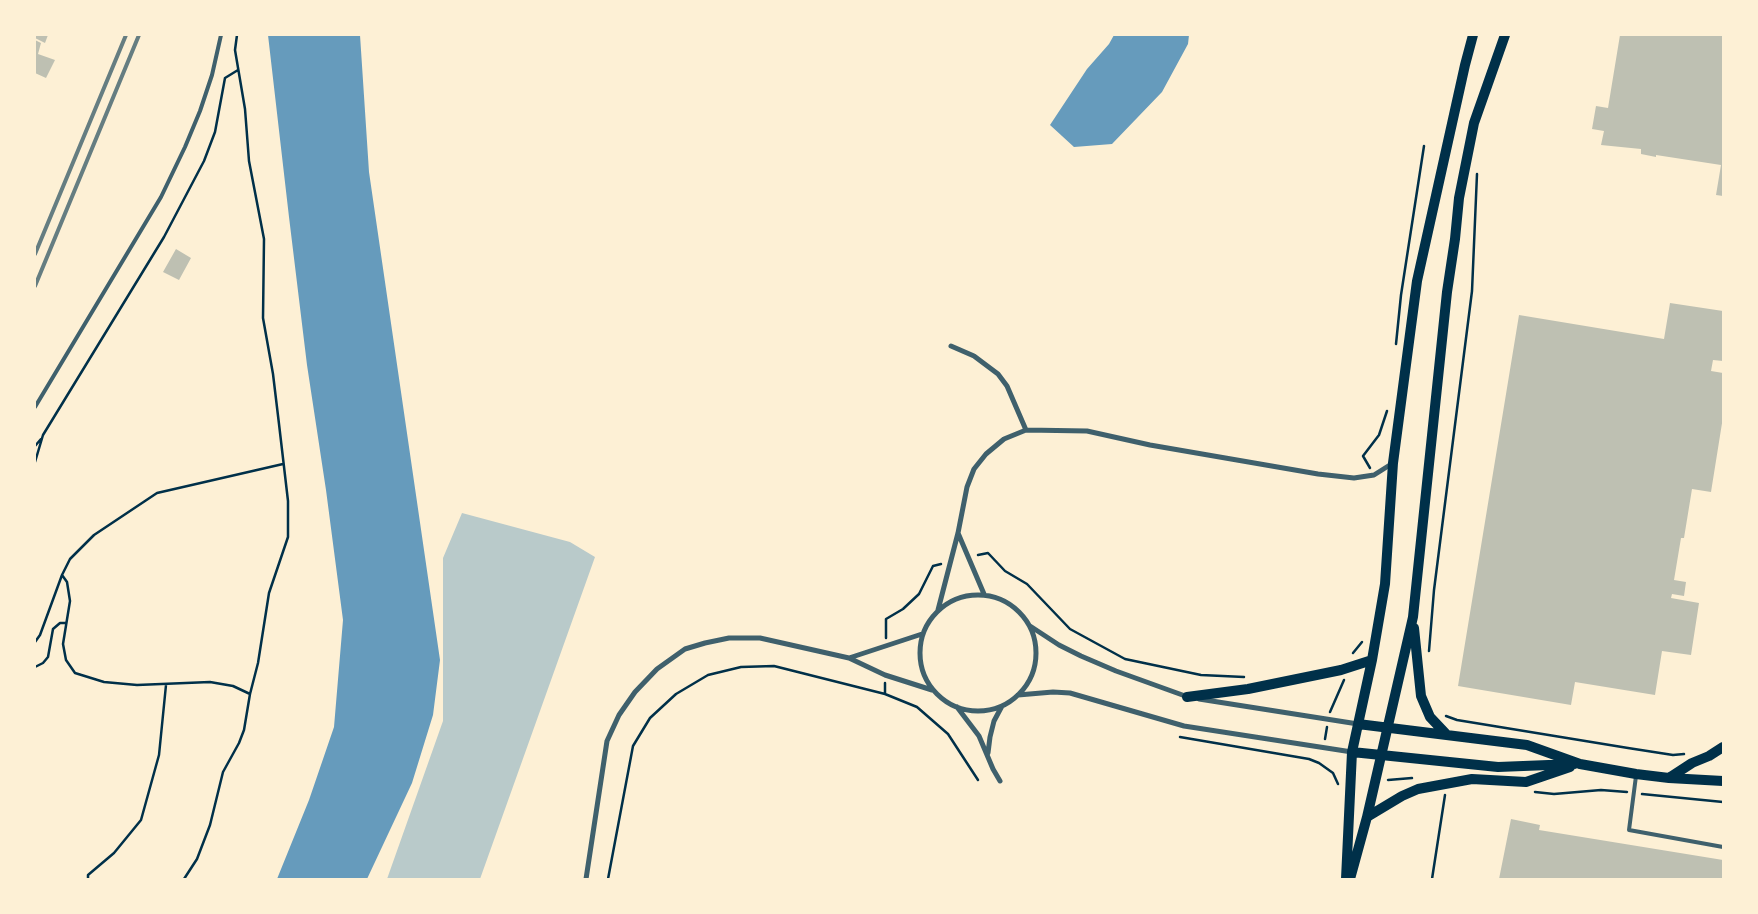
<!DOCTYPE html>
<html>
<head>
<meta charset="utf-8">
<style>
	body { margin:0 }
	#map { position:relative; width:1758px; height:914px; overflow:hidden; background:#fdf0d5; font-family:Jost,sans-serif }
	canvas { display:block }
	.frame { position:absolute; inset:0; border:36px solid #fdf0d5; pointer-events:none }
</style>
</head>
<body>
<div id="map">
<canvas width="1758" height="914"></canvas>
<div class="frame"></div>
</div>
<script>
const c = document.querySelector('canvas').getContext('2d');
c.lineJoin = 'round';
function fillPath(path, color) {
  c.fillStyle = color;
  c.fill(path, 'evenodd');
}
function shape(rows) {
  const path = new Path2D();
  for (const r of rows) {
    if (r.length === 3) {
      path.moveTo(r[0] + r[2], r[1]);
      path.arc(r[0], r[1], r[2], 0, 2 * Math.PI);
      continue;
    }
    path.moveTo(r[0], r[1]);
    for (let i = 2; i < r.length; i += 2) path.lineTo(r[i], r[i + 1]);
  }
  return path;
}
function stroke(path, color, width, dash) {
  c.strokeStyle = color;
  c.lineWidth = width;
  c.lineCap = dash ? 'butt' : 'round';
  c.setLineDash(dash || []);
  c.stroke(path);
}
fillPath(shape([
	[462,513,570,542,595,557,480,879,387,879,443,721,443,558]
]), '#b9caca');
fillPath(shape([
	[268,35,360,35,369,172,440,660,433,715,412,783,367,879,277,879,309,800,334,727,343,620,326,490,307,365,289,217],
	[1114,35,1189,35,1188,44,1162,92,1112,144,1074,147,1050,125,1087,69,1109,44]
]), '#669bbc');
fillPath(shape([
	[35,35,48,35,45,43,35,38],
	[1620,35,1723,35,1723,196,1716,195,1721,165,1656,155,1656,157,1641,154,1641,149,1601,145,1604,131,1592,129,1596,106,1608,108],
	[35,40,41,43,38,54,55,60,46,78,35,73],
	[176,249,191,258,179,280,163,272],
	[1670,303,1723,311,1723,361,1713,360,1711,371,1723,373,1723,417,1711,492,1692,489,1684,538,1681,538,1674,580,1686,582,1684,596,1672,594,1671,598,1699,603,1691,655,1662,651,1655,695,1575,682,1571,705,1458,686,1519,315,1664,339],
	[1511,819,1540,825,1539,830,1723,860,1723,879,1499,879]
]), '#bec0b2');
stroke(shape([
	[1396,344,1401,295,1424,146],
	[35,446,41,439],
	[35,462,43,435,164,237,204,161,215,132,225,78,238,70],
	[1370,468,1363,456,1379,435,1387,411],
	[978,555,988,553,1005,571,1027,584,1070,629,1125,659,1201,675,1244,677],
	[62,575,67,582,70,601,63,644,66,660,75,673,104,682,137,685,210,682,233,686,250,694],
	[886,638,886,619,903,609,919,594,933,566,941,564],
	[35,642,40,635,62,575,70,559,94,535,157,493,283,464],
	[1429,651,1434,590,1472,291,1477,174],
	[1353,653,1362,642],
	[35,667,43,663,48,657,53,629,60,623,65,623],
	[885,694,885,683],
	[1330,712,1344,680],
	[1446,716,1457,720,1628,748,1673,755,1684,754],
	[1180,737,1309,759,1319,763,1333,773,1338,784],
	[1325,739,1327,727],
	[1388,780,1412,778],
	[1535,792,1554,794,1601,790,1627,792],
	[1642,794,1723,802],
	[88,879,88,875,114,853,141,820,159,755,166,685],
	[184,879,197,859,210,825,223,772,239,743,244,730,250,694,258,663,269,593,288,537,288,501,279,424,273,374,263,318,264,239,249,161,245,109,235,50,237,35],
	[608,879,633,746,650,718,676,694,708,675,741,667,774,666,885,694,917,707,948,734,978,780],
	[1432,879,1445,795]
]), '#003049', 2.5);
stroke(shape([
	[35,407,161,197,185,147,200,111,212,75,221,35],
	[1636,776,1629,830,1723,847]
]), '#3f606c', 4);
stroke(shape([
	[951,346,974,356,998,374,1007,386,1026,430,1087,431,1150,445,1318,474,1354,478,1374,475,1393,463],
	[958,533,984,594],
	[978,653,58],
	[938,610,958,533,967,487,974,469,986,454,1004,439,1026,430],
	[1030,626,1059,645,1081,656,1116,671,1188,697],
	[849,658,922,634],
	[1018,695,1053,692,1070,693,1184,726,1352,752],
	[1199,699,1358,724],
	[957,707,979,736,993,769,1000,781],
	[988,753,990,737,994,721,1002,706],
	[586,879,607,741,619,715,635,692,657,669,685,649,705,643,729,638,760,638,849,658,885,675,932,690]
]), '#3f606c', 5);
stroke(shape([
	[1414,628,1421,696,1430,717,1447,735],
	[1187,697,1248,689,1341,670,1372,660],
	[1358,724,1527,745,1580,764,1636,774,1669,778,1723,781],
	[1352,752,1498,767,1574,764],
	[1669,778,1692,763,1709,756,1723,747],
	[1367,817,1402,796,1418,789,1472,779,1526,782,1570,767],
	[1346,879,1352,752,1372,660,1385,584,1393,463,1417,281,1465,65,1473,35],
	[1350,879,1367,817,1413,617,1447,292,1455,239,1459,198,1474,123,1505,35]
]), '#003049', 10);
stroke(shape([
	[35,254,126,35],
	[35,286,139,35]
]), '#657d81', 4);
</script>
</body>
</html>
